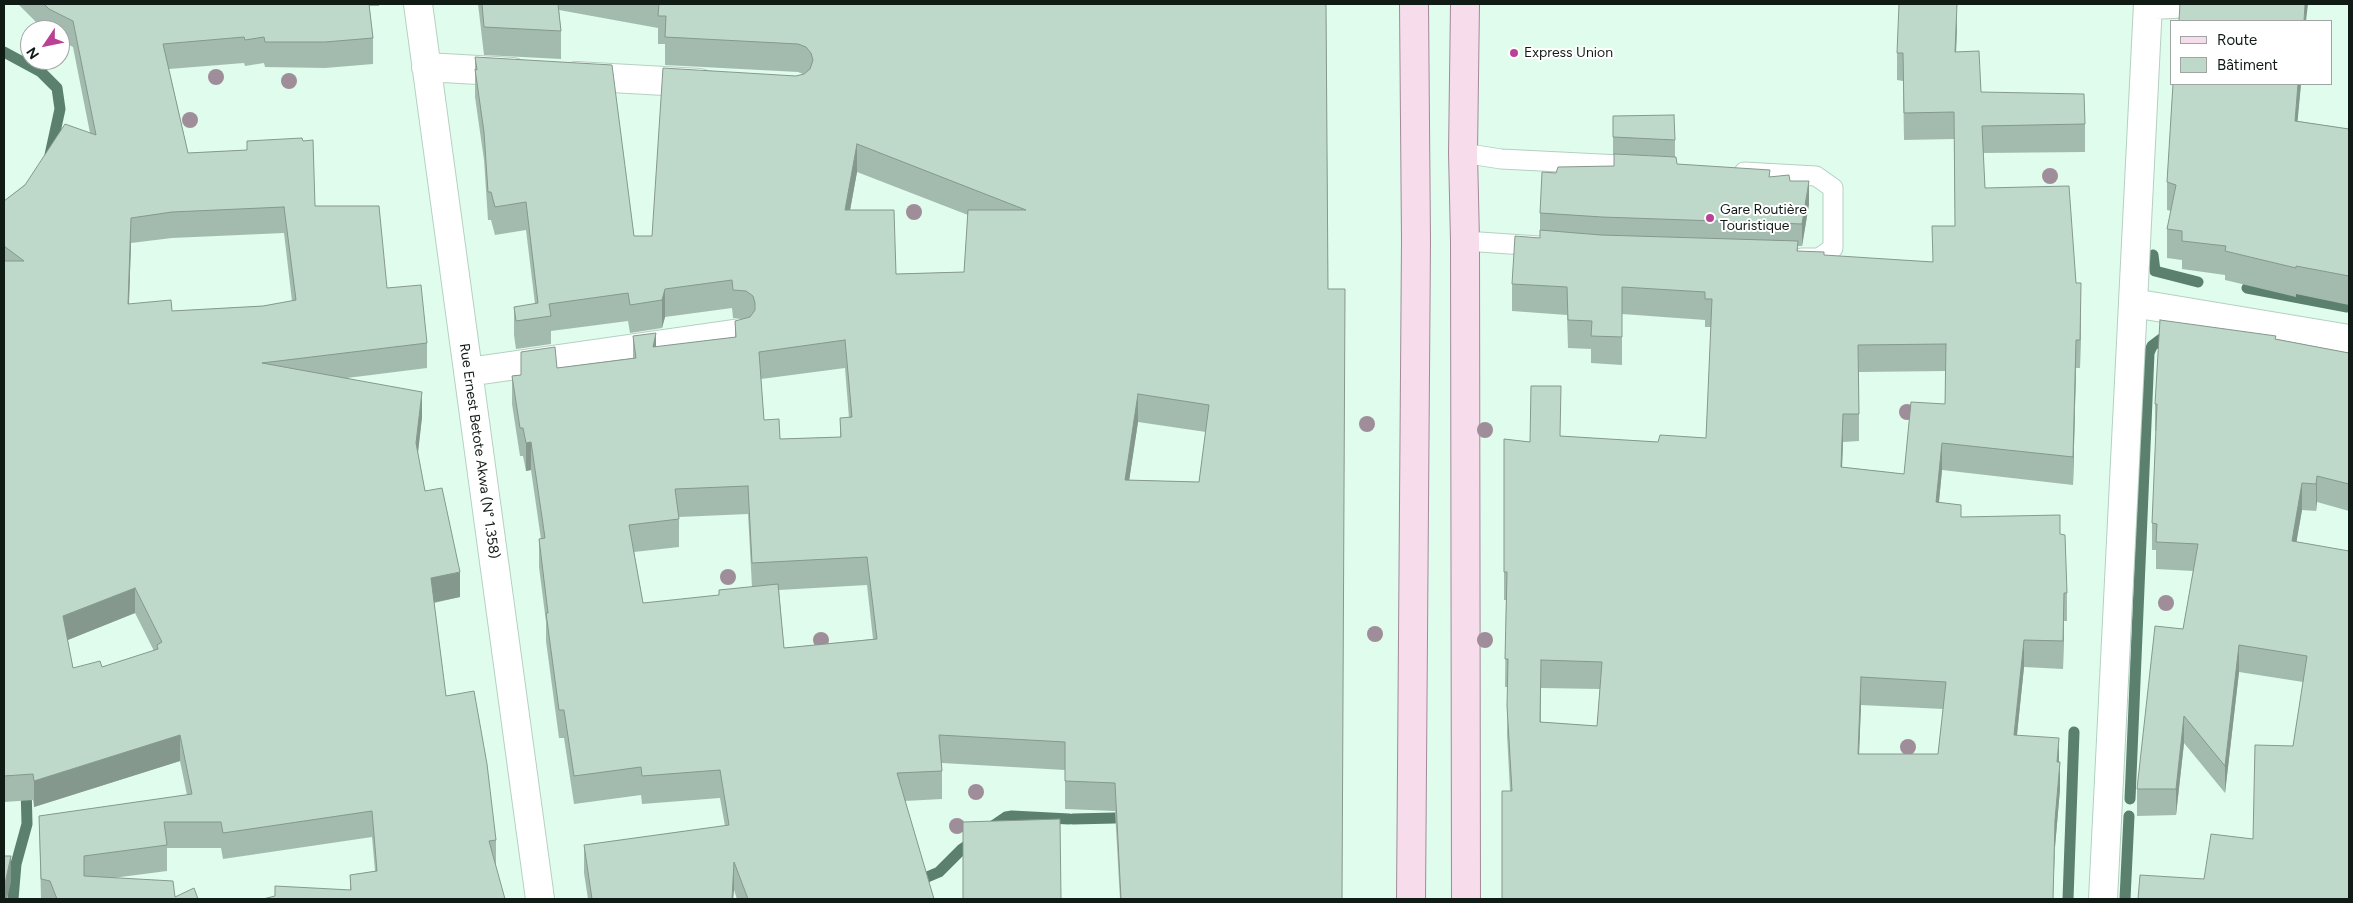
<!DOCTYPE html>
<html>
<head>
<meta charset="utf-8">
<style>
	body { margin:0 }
	#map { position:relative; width:2353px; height:903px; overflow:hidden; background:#e0fced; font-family:Figtree,sans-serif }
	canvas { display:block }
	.frame { position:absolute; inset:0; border:5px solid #111b16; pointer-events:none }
	.legend { position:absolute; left:2170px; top:20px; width:162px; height:65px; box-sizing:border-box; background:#fff; border:1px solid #a0a4a2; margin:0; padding:6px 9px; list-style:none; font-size:15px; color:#111b16 }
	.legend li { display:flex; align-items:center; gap:10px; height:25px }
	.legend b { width:25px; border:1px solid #a0a4a2 }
	.north { position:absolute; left:20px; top:20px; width:50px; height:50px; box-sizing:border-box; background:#fff; border:1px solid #a0a4a2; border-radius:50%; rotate:236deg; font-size:14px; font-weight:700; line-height:20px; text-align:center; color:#111b16 }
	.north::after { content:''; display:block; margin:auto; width:18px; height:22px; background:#ba4194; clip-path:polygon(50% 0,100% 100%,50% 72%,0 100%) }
</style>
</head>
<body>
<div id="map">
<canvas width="2353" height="903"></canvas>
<div class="frame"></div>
<ul class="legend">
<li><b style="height:6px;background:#f7dcec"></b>Route</li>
<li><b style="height:14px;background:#bed9ca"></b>Bâtiment</li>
</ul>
<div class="north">N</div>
</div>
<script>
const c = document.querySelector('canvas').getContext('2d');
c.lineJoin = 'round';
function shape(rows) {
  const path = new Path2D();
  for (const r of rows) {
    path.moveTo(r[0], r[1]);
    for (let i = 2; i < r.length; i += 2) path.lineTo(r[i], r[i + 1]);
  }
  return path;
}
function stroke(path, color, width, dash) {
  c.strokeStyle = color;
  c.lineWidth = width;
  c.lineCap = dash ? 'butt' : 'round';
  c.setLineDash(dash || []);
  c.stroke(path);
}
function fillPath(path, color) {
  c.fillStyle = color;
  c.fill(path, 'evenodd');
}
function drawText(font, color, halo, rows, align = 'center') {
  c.font = font + ' Figtree,sans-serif';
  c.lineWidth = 4;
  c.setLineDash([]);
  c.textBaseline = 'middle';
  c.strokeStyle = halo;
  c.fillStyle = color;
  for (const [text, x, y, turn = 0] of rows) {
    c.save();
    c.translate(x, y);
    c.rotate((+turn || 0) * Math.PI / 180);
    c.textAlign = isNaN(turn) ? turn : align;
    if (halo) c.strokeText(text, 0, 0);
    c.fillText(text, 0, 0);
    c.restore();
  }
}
stroke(shape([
	[4,52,41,72,57,88,60,109,50,155],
	[2153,255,2155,271,2198,282],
	[2247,288,2347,307],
	[2130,799,2149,353,2152,346,2164,337,2169,337],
	[1073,819,1115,818],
	[987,830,1006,817,1012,816,1069,819],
	[913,883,939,872,962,849,975,840],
	[13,899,16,864,27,824,26,785],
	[2068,899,2074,732],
	[2125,899,2129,816]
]), '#5b806e', 11);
const service = shape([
	[1463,153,1501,159,1640,166],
	[1744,172,1816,176,1833,188,1833,248,1819,258,1801,258],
	[1465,241,1539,246]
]);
const minor = shape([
	[418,4,540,899],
	[2148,5,2175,4],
	[426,67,513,72],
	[576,76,700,83],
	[2133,303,2349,339],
	[468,372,740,333],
	[2103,899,2148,4]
]);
const primary = shape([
	[1465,4,1463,153,1465,241,1466,899],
	[1411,899,1416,241,1414,4]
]);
stroke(service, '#b5d0c2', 21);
stroke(minor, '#b5d0c2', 30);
stroke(primary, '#a38999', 30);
stroke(service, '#fff', 19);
stroke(minor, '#fff', 28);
stroke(primary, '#f7dcec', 28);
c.fillStyle = '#9f8d9a';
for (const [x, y] of [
	[216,77],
	[289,81],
	[190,120],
	[2050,176],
	[914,212],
	[1907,412],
	[1367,424],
	[1485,430],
	[728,577],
	[2166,603],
	[1375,634],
	[821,640],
	[1485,640],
	[1908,747],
	[976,792],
	[957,826]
]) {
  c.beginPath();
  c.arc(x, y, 8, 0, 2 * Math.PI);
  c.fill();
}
fillPath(shape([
	[18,4,379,4,379,6,369,6,373,38,373,64,325,68,265,67,264,63,245,66,244,63,169,69,188,153,247,150,247,141,315,206,387,288,427,343,427,368,347,378,422,417,418,453,425,491,460,597,434,603,446,696,496,840,496,866,350,890,350,875,375,871,372,837,223,859,221,848,167,848,167,871,113,878,175,897,198,899,41,899,39,816,187,795,180,761,34,807,33,800,4,802,4,201,90,133,73,47,60,40,60,30,44,30],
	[284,233,292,301,263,306,172,311,129,304,131,243,172,238],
	[135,613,154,651,102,667,73,668,67,640],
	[478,4,1326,4,1328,289,1342,899,1061,899,1120,899,1115,811,1065,809,1065,770,942,763,942,799,905,801,934,899,737,899,734,890,733,899,588,899,584,873,584,845,725,826,720,798,642,804,641,795,574,804,564,738,559,738,546,641,546,622,539,567,539,539,541,539,531,470,526,471,523,456,520,456,512,404,512,376,521,375,521,352,557,368,633,358,633,336,656,347,735,337,735,321,744,319,733,318,732,308,665,317,662,328,630,333,628,321,551,331,551,344,516,349,514,335,514,307,535,304,526,230,495,235,491,220,488,220,484,160,475,97,475,57,634,236,652,236,796,76,803,74,798,72,665,65,665,44,658,44,658,28,559,10,561,31,561,59,484,55],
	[857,172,968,215,964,272,896,274,850,210],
	[845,368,849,418,840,418,840,437,780,439,764,420,761,379],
	[1138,422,1206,432,1199,482,1129,480],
	[748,514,752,587,719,590,719,596,643,603,634,552,679,547,679,517],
	[867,585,873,639,784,648,779,590],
	[1957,26,1956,52,1981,92,2085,124,2085,152,1983,153,1985,188,2076,283,2081,311,2080,368,2076,368,2073,485,1942,470,1939,503,1961,517,2060,534,2067,593,2067,621,2064,621,2063,669,2024,667,2017,735,2059,762,2060,789,2055,847,1510,791,1507,734,1508,687,1505,687,1506,600,1504,600,1504,439,1530,442,1560,436,1658,442,1706,438,1711,327,1705,327,1705,320,1622,314,1622,365,1591,363,1591,349,1568,348,1567,315,1512,311,1512,284,1540,238,1540,213,1556,173,1677,164,1770,177,1790,181,1809,204,1802,246,1798,246,1798,251,1824,256,1932,262,1955,226,1954,139,1904,140,1903,81,1897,80,1897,53],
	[1946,371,1945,404,1904,474,1842,467,1843,442,1859,441,1859,372],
	[1541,688,1600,689,1597,726,1541,722],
	[1861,705,1943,709,1938,754,1859,754],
	[2173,84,2301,84,2297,121,2349,129,2349,305,2296,294,2296,297,2225,280,2225,275,2182,269,2182,260,2167,258,2167,229,2171,211,2167,210,2167,182],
	[1613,116,1675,140,1675,157,1613,154],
	[2276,339,2349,353,2349,511,2317,502,2316,511,2302,510,2296,542,2349,899,2204,879,2253,839,2293,746,2303,682,2239,672,2225,793,2184,743,2176,815,2137,816,2137,789,2183,629,2193,571,2156,569,2156,550,2152,550,2152,523,2156,431,2155,431,2155,404]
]), '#a3bbae');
fillPath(shape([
	[1957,4,1957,26,1955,79,1955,52],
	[2305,4,2308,4,2306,21,2304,21],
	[2298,84,2301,84,2295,149,2295,121],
	[857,144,857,172,845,238,845,210],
	[1809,181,1809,204,1802,246,1802,224],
	[131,218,131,243,128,330,128,304],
	[2081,283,2081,311,2080,368,2080,340],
	[665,289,665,317,662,328,662,300],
	[656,333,656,361,653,347],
	[2076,340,2076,368,2073,485,2073,457],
	[422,392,422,417,416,469,416,443],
	[1138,394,1138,422,1125,508,1125,480],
	[1843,414,1843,442,1841,494,1841,467],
	[531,442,531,470,526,471,526,443],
	[1942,443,1942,470,1936,530,1936,502],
	[2317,476,2317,502,2316,511,2316,484],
	[2302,483,2302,510,2292,568,2292,541],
	[460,572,460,597,431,603,431,578],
	[135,588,135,613,63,642,63,616],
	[2064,593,2064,621,2063,669,2063,641],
	[2024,640,2024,667,2014,763,2014,735],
	[2239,645,2239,672,2225,793,2225,766],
	[1861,677,1861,705,1858,781,1858,754],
	[2184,716,2184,743,2176,815,2176,789],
	[180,735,180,761,34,807,34,781],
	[2059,738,2059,766,2057,762],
	[2060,762,2060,789,2055,847,2053,899,2055,820],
	[11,856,11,882,7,899,4,899,4,888],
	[734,862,734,890,733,899,732,899]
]), '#85988d');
const building = shape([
	[44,4,369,4,373,38,325,42,265,42,264,37,245,40,244,37,163,44,188,153,247,150,247,141,302,138,303,141,313,140,315,206,379,206,387,288,421,285,427,343,262,363,422,392,416,443,425,491,442,488,460,572,431,578,446,696,474,691,487,764,496,840,489,841,505,899,263,899,275,896,275,886,351,890,350,875,377,871,372,811,223,833,221,822,164,822,167,845,84,856,84,876,173,881,175,897,194,888,198,899,57,899,50,881,41,879,39,816,192,794,180,735,34,781,33,774,4,776,4,261,24,261,4,246,4,201,25,185,65,124,96,135,73,21,49,9,44,4],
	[284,207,296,300,263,306,172,311,171,300,128,304,131,218,172,212,284,207],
	[135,588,162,642,157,645,158,649,102,667,100,661,73,668,63,616,135,588],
	[482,4,558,4,561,31,484,27,482,4],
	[659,4,1326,4,1328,289,1345,289,1342,899,963,899,963,822,1060,819,1061,899,1121,899,1115,783,1065,781,1065,742,939,735,942,771,897,773,934,899,748,899,734,862,732,899,592,899,584,845,729,825,720,770,642,776,641,767,574,776,564,710,559,710,546,613,548,613,539,539,545,538,531,442,526,443,523,428,520,428,512,376,521,375,521,352,555,347,557,368,636,358,633,336,656,333,653,347,736,337,735,321,750,317,755,310,755,303,753,296,746,291,733,290,732,280,665,289,662,300,630,305,628,293,549,304,551,316,516,321,514,307,538,303,526,202,495,207,491,192,488,192,484,132,475,69,477,70,475,57,612,65,634,236,652,236,663,68,796,76,804,74,810,69,813,60,811,53,806,47,798,44,665,37,666,16,658,16,659,4],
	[857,144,1026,210,968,210,964,272,896,274,894,210,845,210,857,144],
	[845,340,852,417,840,418,841,437,780,439,779,419,764,420,759,352,845,340],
	[1138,394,1209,405,1199,482,1125,480,1138,394],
	[748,486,752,563,867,557,877,639,784,648,778,584,719,590,719,595,643,603,629,525,679,519,675,489,748,486],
	[1899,4,1957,4,1955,52,1979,51,1981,92,2084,94,2085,124,1982,126,1985,188,2069,186,2076,283,2081,283,2080,340,2076,340,2073,457,1942,443,1936,502,1961,505,1961,517,2060,515,2060,534,2065,535,2067,593,2064,593,2063,641,2024,640,2014,735,2059,738,2057,762,2060,762,2055,820,2053,899,1502,899,1502,791,1512,791,1507,706,1508,659,1505,659,1507,572,1504,572,1504,439,1530,442,1531,386,1561,386,1560,436,1658,442,1660,435,1706,438,1712,299,1705,299,1705,292,1622,287,1622,337,1591,336,1592,321,1568,320,1567,287,1512,284,1515,236,1540,238,1540,230,1601,235,1798,241,1797,251,1824,252,1824,255,1933,262,1932,226,1955,226,1954,112,1904,113,1903,53,1897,53,1899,4],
	[1946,344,1945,404,1911,402,1904,474,1841,467,1843,414,1859,414,1858,345,1946,344],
	[1541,660,1602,662,1597,726,1540,722,1541,660],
	[1861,677,1946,682,1938,754,1858,754,1861,677],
	[2180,4,2305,4,2304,21,2179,21,2180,4],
	[2173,84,2298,84,2295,121,2349,129,2349,276,2296,266,2296,268,2225,251,2226,246,2182,241,2182,231,2167,229,2176,185,2167,182,2173,84],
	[1674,115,1675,140,1613,137,1613,116,1674,115],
	[1614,154,1676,157,1677,164,1770,170,1769,177,1789,175,1790,181,1809,181,1802,224,1602,217,1540,213,1542,172,1556,173,1558,167,1614,166,1614,154],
	[2160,320,2276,336,2275,339,2349,353,2349,484,2317,476,2316,484,2302,483,2292,541,2349,551,2349,899,2138,899,2140,875,2204,879,2211,834,2253,839,2255,745,2293,746,2307,656,2239,645,2225,766,2184,716,2176,789,2137,789,2155,626,2183,629,2198,544,2156,542,2157,524,2152,523,2157,404,2155,404,2160,320],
	[4,856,11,856,4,888,4,856]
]);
fillPath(building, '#bed9ca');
stroke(building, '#85988d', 1);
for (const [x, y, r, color] of [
	[1514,53,5,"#ba4194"],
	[1710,218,5,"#ba4194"]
]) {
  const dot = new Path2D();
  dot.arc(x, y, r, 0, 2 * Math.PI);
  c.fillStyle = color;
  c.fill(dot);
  stroke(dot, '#fff', 2);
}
drawText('14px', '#111b16', '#fff', [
	["Express Union",1524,53],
	["Gare Routière",1720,210],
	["Touristique",1720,226]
], 'left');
drawText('14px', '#111b16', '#fff', [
	["Rue Ernest Betote Akwa (N° 1.358)",479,451,82]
]);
</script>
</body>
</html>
